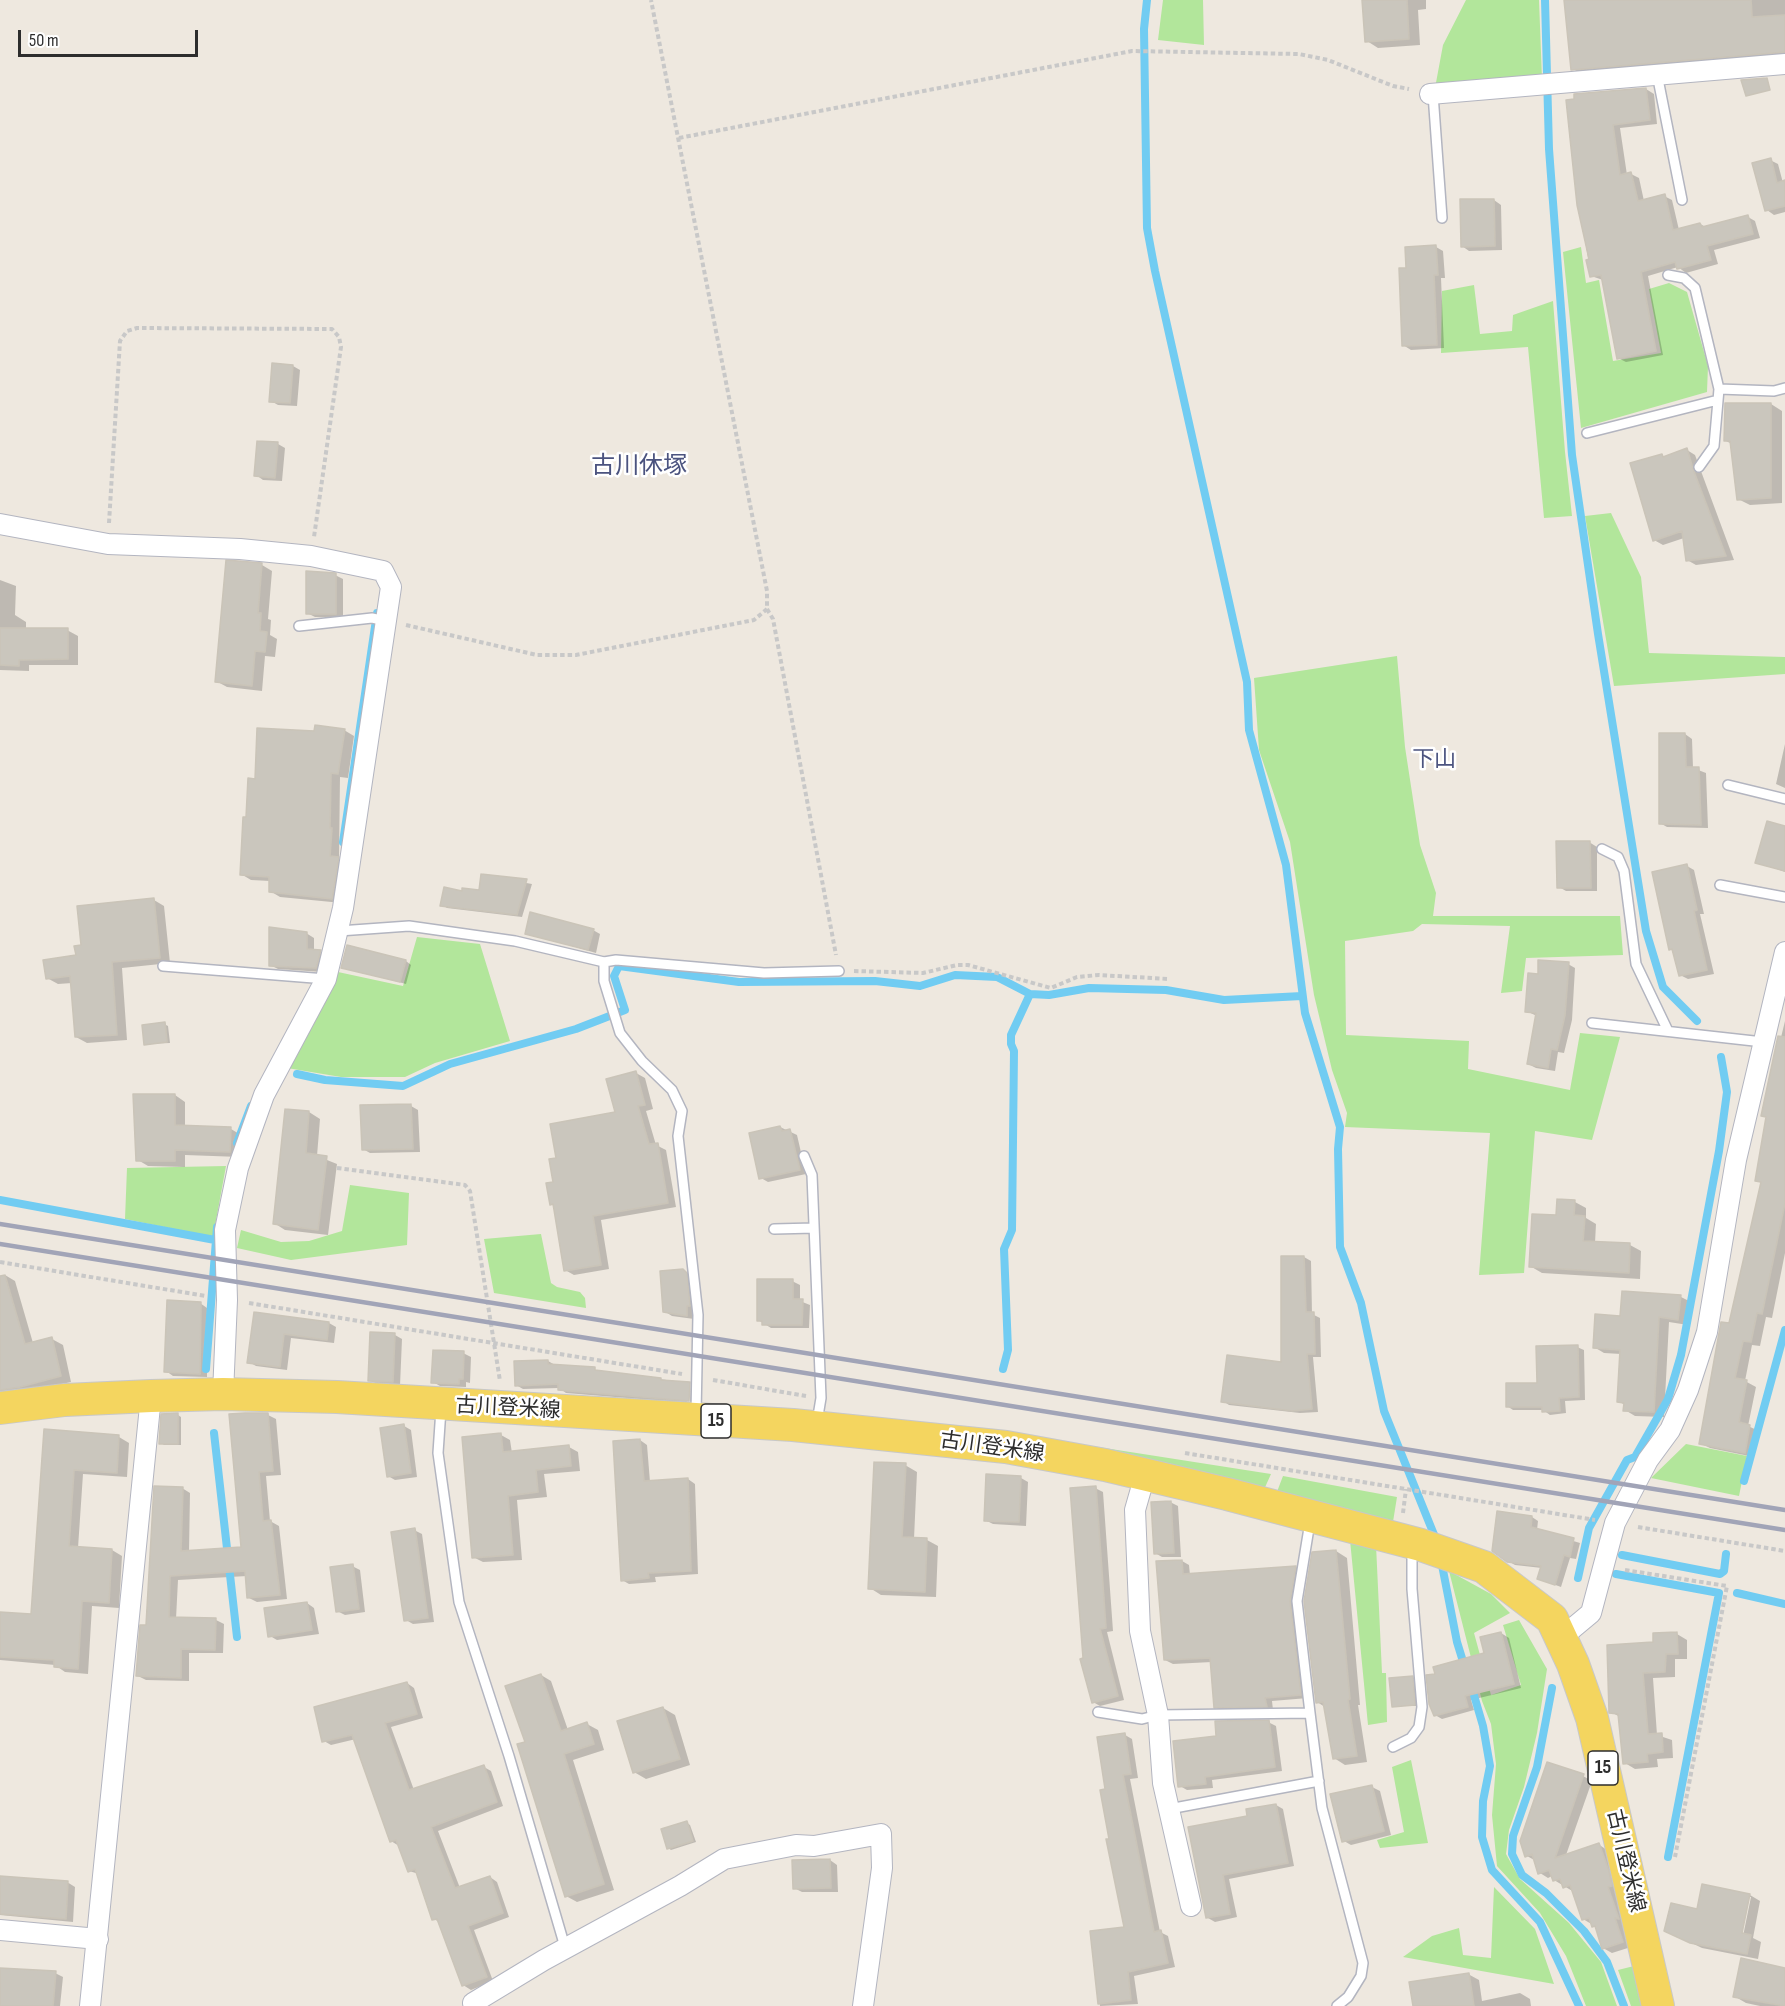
<!DOCTYPE html>
<html>
<head>
<meta charset="utf-8">
<style>
	body { margin:0 }
	#map { position:relative; width:1785px; height:2006px; overflow:hidden; background:#eee8df; font-family:"Sofia Sans Condensed",sans-serif }
	canvas { display:block }
	.scale { position:absolute; left:18px; top:30px; width:180px; height:27px; box-sizing:border-box; border:3px solid #2d2d2d; border-top:0; padding-left:8px; font-size:18px; line-height:21px; white-space:nowrap; color:#2d2d2d; -webkit-text-stroke:4px #fff; paint-order:stroke }
</style>
</head>
<body>
<div id="map">
<canvas width="1785" height="2006"></canvas>
<div class="scale">50 m</div>
</div>
<script>
const c = document.querySelector('canvas').getContext('2d');
c.lineJoin = 'round';
function fillPath(path, color) {
  c.fillStyle = color;
  c.fill(path, 'evenodd');
}
function shape(rows) {
  const path = new Path2D();
  for (const r of rows) {
    path.moveTo(r[0], r[1]);
    for (let i = 2; i < r.length; i += 2) path.lineTo(r[i], r[i + 1]);
  }
  return path;
}
function stroke(path, color, width, dash) {
  c.strokeStyle = color;
  c.lineWidth = width;
  c.lineCap = dash ? 'butt' : 'round';
  c.setLineDash(dash || []);
  c.stroke(path);
}
function drawText(font, color, halo, rows, align = 'center') {
  c.font = font + ' "Sofia Sans Condensed","Noto Sans JP",sans-serif';
  c.lineWidth = 5;
  c.setLineDash([]);
  c.textBaseline = 'middle';
  c.strokeStyle = halo;
  c.fillStyle = color;
  for (const [text, x, y, turn = 0] of rows) {
    c.save();
    c.translate(x, y);
    c.rotate((+turn || 0) * Math.PI / 180);
    c.textAlign = isNaN(turn) ? turn : align;
    if (halo) c.strokeText(text, 0, 0);
    c.fillText(text, 0, 0);
    c.restore();
  }
}
fillPath(shape([
	[1163,0,1203,0,1204,45,1158,40],
	[1466,0,1539,0,1542,79,1435,88,1443,45],
	[1581,247,1586,283,1599,280,1613,361,1661,353,1649,289,1669,283,1687,292,1708,366,1707,392,1581,428,1563,252],
	[1474,285,1480,334,1512,331,1513,315,1553,301,1565,452,1572,516,1544,518,1528,347,1441,353,1442,291],
	[1611,513,1641,577,1649,653,1785,657,1785,674,1614,686,1585,516],
	[1397,656,1405,747,1420,845,1436,893,1433,916,1620,916,1623,955,1526,958,1522,991,1501,993,1510,926,1422,924,1413,931,1345,941,1346,1035,1469,1041,1468,1069,1570,1090,1580,1033,1620,1037,1592,1140,1535,1131,1524,1273,1479,1275,1490,1133,1345,1127,1347,1113,1332,1070,1314,995,1290,842,1259,750,1254,678],
	[417,937,480,944,510,1041,435,1063,405,1077,341,1077,287,1068,338,972,403,986],
	[226,1166,213,1237,125,1219,127,1168],
	[350,1185,409,1193,407,1245,291,1260,237,1248,241,1230,281,1242,309,1241,342,1231],
	[541,1234,551,1283,557,1287,580,1292,585,1298,586,1308,494,1293,484,1239],
	[1079,1444,1271,1474,1262,1494],
	[1686,1444,1747,1456,1739,1496,1651,1478],
	[1283,1476,1397,1497,1392,1528,1275,1497],
	[1350,1540,1376,1545,1382,1673,1386,1673,1387,1722,1368,1725],
	[1449,1571,1491,1594,1510,1613,1474,1633,1491,1695,1521,1685,1503,1625,1519,1620,1547,1669,1537,1733,1524,1787,1509,1830,1506,1854,1520,1879,1569,1923,1601,1962,1617,2006,1586,2006,1566,1956,1540,1913,1497,1866,1492,1815,1496,1764,1491,1724,1482,1701],
	[1411,1760,1428,1843,1380,1848,1377,1840,1404,1832,1392,1767],
	[1494,1887,1535,1929,1554,1984,1403,1957,1432,1936,1459,1928,1463,1955,1491,1958],
	[1634,1966,1643,2006,1631,2006,1618,1970]
]), '#b2e69b');
fillPath(shape([
	[1364,0,1426,0,1426,9,1418,10,1420,45,1378,48,1367,41],
	[1567,0,1785,0,1785,56,1580,73,1573,69],
	[1646,89,1654,94,1657,124,1620,128,1627,175,1631,174,1639,178,1644,201,1664,196,1672,200,1679,230,1700,224,1706,227,1748,217,1755,221,1760,238,1714,250,1718,264,1686,273,1678,267,1648,276,1663,355,1626,362,1618,358,1603,280,1591,276,1579,205,1568,101],
	[1770,160,1778,164,1783,183,1785,182,1785,212,1774,215,1767,210],
	[1494,200,1501,205,1502,250,1469,251,1462,246],
	[1436,247,1443,251,1445,278,1441,278,1444,348,1411,350,1403,345],
	[293,366,300,370,297,406,278,405,271,401],
	[1771,404,1782,411,1782,503,1750,505,1738,499,1732,444,1726,441],
	[278,444,285,448,282,481,263,480,256,475],
	[1687,450,1695,455,1734,560,1696,565,1687,560,1684,538,1663,545,1654,540,1661,455,1666,458],
	[262,565,272,571,268,619,271,620,270,635,277,639,275,657,265,656,262,691,227,687,216,681],
	[335,575,343,579,343,617,315,617,307,613],
	[0,580,16,586,15,615,26,622,26,630,67,630,78,636,78,665,29,665,29,671,0,670],
	[344,730,354,736,348,778,340,777,339,859,348,864,342,903,280,897,270,891,270,881,251,880,241,874,248,819,256,780,316,733],
	[1685,734,1692,739,1693,768,1706,773,1708,828,1667,827,1660,823],
	[1785,744,1785,788,1776,784],
	[1785,828,1785,872,1757,862],
	[1589,842,1597,847,1597,891,1566,891,1559,887],
	[1687,866,1694,870,1704,914,1700,914,1714,974,1688,979,1680,975,1675,952,1670,949],
	[482,875,532,884,522,917,447,908,442,905,463,893,480,892],
	[154,900,164,906,170,963,122,968,127,1040,87,1043,76,1037,72,983,58,984,47,978,77,957,83,947],
	[593,930,600,934,596,953,527,933],
	[306,933,314,938,314,951,327,956,323,972,278,969,270,965],
	[406,961,411,965,406,984,343,967],
	[1568,964,1575,968,1572,1020,1564,1053,1558,1052,1555,1071,1536,1068,1528,1064,1537,1016,1526,1011,1539,975],
	[1785,1021,1785,1253,1772,1318,1766,1317,1760,1346,1752,1345,1745,1381,1756,1387,1748,1426,1759,1431,1754,1457,1710,1448,1700,1443,1731,1325,1762,1184,1757,1180,1768,1118,1762,1115],
	[164,1024,168,1026,170,1043,145,1044],
	[636,1073,645,1078,653,1109,646,1111,656,1145,666,1150,676,1207,601,1220,609,1269,574,1275,565,1270,555,1206,551,1204,557,1159,616,1114],
	[175,1095,185,1102,185,1127,231,1129,241,1135,240,1157,185,1155,185,1167,148,1166,138,1160],
	[411,1106,418,1110,420,1152,370,1153,363,1149,362,1107],
	[286,1110,309,1112,320,1119,317,1156,337,1164,328,1235,285,1230,274,1223],
	[780,1127,797,1135,806,1174,768,1182,761,1178],
	[1575,1202,1586,1208,1586,1218,1596,1224,1595,1243,1630,1245,1641,1251,1640,1279,1542,1273,1530,1266,1557,1217],
	[1304,1257,1311,1261,1312,1314,1320,1318,1321,1357,1313,1357,1318,1412,1300,1413,1229,1405,1223,1401,1283,1363,1282,1258],
	[683,1270,691,1275,694,1319,672,1316,664,1311],
	[5,1275,15,1281,33,1343,52,1339,63,1345,71,1382,0,1398,0,1276],
	[792,1281,800,1285,800,1301,810,1305,809,1328,771,1328,758,1320],
	[1624,1292,1681,1297,1691,1302,1688,1325,1669,1322,1664,1417,1635,1416,1625,1410,1625,1405,1618,1401,1621,1354,1604,1353,1594,1347,1622,1317],
	[200,1303,207,1308,207,1377,173,1376,166,1371],
	[255,1314,329,1323,336,1327,334,1343,291,1338,287,1370,256,1366,249,1362],
	[395,1335,402,1339,400,1386,377,1384,369,1380],
	[1577,1347,1584,1350,1585,1400,1565,1401,1566,1413,1550,1415,1543,1410,1513,1410,1507,1406,1539,1384],
	[463,1353,471,1357,470,1383,466,1382,466,1387,440,1386,433,1382],
	[548,1361,555,1365,689,1383,696,1387,695,1404,690,1403,691,1384,688,1384,687,1403,566,1393,559,1388,523,1389,516,1385],
	[178,1415,181,1417,181,1445,164,1445,161,1443],
	[268,1415,276,1419,281,1475,266,1476,270,1521,279,1526,287,1599,257,1602,249,1598,247,1576,178,1580,176,1619,216,1620,224,1624,223,1653,189,1653,189,1681,146,1680,138,1676,182,1488,190,1493,189,1552,243,1549],
	[404,1426,411,1430,417,1477,395,1480,388,1476],
	[46,1431,119,1437,129,1443,127,1477,83,1474,78,1548,112,1550,122,1556,119,1608,92,1606,88,1674,65,1672,55,1665,0,1660,0,1614,32,1616],
	[501,1435,510,1440,512,1453,569,1447,578,1452,580,1471,544,1474,547,1497,517,1500,522,1560,483,1562,473,1557],
	[640,1440,647,1445,650,1482,688,1479,695,1484,698,1574,655,1577,656,1582,629,1584,622,1580],
	[905,1465,917,1472,914,1539,927,1540,938,1546,936,1597,881,1595,870,1588],
	[1021,1478,1028,1482,1026,1526,993,1524,985,1520],
	[1095,1488,1103,1492,1113,1631,1107,1632,1124,1700,1100,1706,1093,1702,1085,1659],
	[1170,1502,1178,1506,1181,1557,1162,1557,1155,1553],
	[1532,1517,1538,1521,1537,1530,1580,1543,1576,1559,1570,1558,1561,1587,1539,1579,1542,1568,1515,1565,1508,1561],
	[414,1530,422,1534,434,1622,413,1624,406,1620],
	[1336,1551,1347,1558,1360,1705,1358,1705,1367,1762,1345,1765,1334,1758,1325,1707,1317,1702],
	[1182,1561,1189,1565,1190,1575,1296,1567,1303,1572,1297,1606,1308,1698,1272,1701,1273,1710,1223,1711,1215,1707,1212,1662,1173,1664,1165,1660,1158,1562],
	[352,1566,360,1570,365,1612,345,1615,337,1611],
	[307,1603,314,1608,319,1634,277,1640,270,1636],
	[1501,1633,1509,1638,1521,1688,1471,1700,1474,1710,1442,1719,1435,1715,1437,1676,1486,1655],
	[1654,1634,1677,1634,1687,1640,1687,1659,1675,1659,1675,1677,1653,1678,1657,1735,1672,1740,1673,1758,1657,1759,1658,1767,1635,1769,1625,1763,1620,1717,1611,1712,1654,1643],
	[541,1675,551,1681,568,1730,587,1724,598,1730,604,1750,573,1760,614,1890,577,1902,566,1896,527,1743],
	[1412,1677,1415,1679,1418,1706,1393,1706],
	[407,1683,414,1688,423,1718,391,1727,414,1790,484,1767,491,1771,503,1806,438,1831,460,1888,490,1877,497,1882,509,1917,474,1930,493,1981,471,1990,463,1985,441,1923,434,1919,419,1874,409,1871,399,1846,391,1841,356,1739,331,1745,324,1741],
	[663,1708,675,1715,690,1765,646,1779,634,1772],
	[1268,1722,1276,1726,1282,1771,1212,1780,1213,1788,1187,1790,1180,1786,1218,1738],
	[1125,1735,1132,1739,1138,1778,1130,1779,1160,1932,1168,1936,1175,1967,1134,1976,1138,2004,1100,2006,1092,1932,1126,1929,1111,1840,1107,1790],
	[1583,1776,1592,1781,1566,1855,1598,1844,1607,1850,1631,1947,1612,1953,1603,1948,1598,1928,1583,1919,1574,1892,1554,1880,1552,1876,1548,1878,1540,1873,1536,1861,1527,1856],
	[1372,1787,1380,1791,1391,1835,1351,1845,1344,1841],
	[1276,1805,1283,1809,1294,1866,1229,1879,1237,1917,1215,1922,1208,1918,1190,1828,1249,1817],
	[687,1823,690,1825,696,1842,671,1850,668,1848],
	[830,1860,837,1865,838,1892,802,1892,794,1888,794,1861],
	[0,1878,67,1882,75,1887,73,1922,0,1915],
	[1750,1895,1760,1901,1753,1938,1761,1942,1758,1959,1702,1948,1677,1936,1698,1911],
	[1748,1897,1751,1897,1742,1941,1739,1940],
	[1785,1969,1785,2006,1760,2006,1746,2003,1734,1996],
	[0,1970,55,1973,63,1977,60,2006,0,2006],
	[1468,1974,1479,1980,1482,2001,1520,1993,1530,1999,1531,2006,1414,2006]
]), '#0003');
stroke(shape([
	[1147,0,1144,29,1147,228,1155,271,1247,682,1249,730,1286,865,1305,1013,1340,1127,1338,1149,1340,1247,1361,1303,1384,1411,1437,1542],
	[1545,0,1549,149,1572,455,1598,634,1646,931,1663,987,1697,1021],
	[343,842,377,613],
	[297,1074,325,1080,403,1086,450,1064,576,1029,625,1010,614,976,619,966,739,982,875,981,920,986,955,975,997,977,1030,994,1049,995,1089,988,1166,990,1224,1000,1302,996],
	[237,1143,251,1106],
	[0,1200,215,1240],
	[206,1369,217,1227],
	[1003,1369,1008,1350,1004,1249,1012,1230,1014,1051,1011,1044,1011,1035,1030,994],
	[214,1433,237,1637],
	[1744,1481,1785,1330],
	[1622,1555,1720,1574,1724,1571,1726,1554],
	[1441,1560,1457,1642,1465,1668],
	[1616,1574,1719,1593,1668,1857],
	[1578,1578,1589,1528,1627,1460,1635,1457,1668,1399,1681,1355,1719,1151,1727,1092,1721,1057],
	[1737,1593,1785,1604],
	[1471,1685,1483,1726,1490,1766,1483,1801,1482,1837,1492,1870,1540,1922,1579,2006],
	[1552,1688,1537,1767,1513,1836,1512,1854,1522,1875,1546,1893,1584,1931,1607,1962,1624,2006]
]), '#71ccf2', 8);
const building = shape([
	[1362,0,1407,0,1409,39,1365,42,1362,0],
	[1564,0,1751,0,1752,17,1785,15,1785,52,1571,70,1564,0],
	[1767,78,1770,90,1746,96,1741,80,1767,78],
	[1646,88,1650,120,1613,125,1620,175,1631,172,1638,201,1665,194,1673,230,1700,223,1702,227,1748,215,1753,234,1707,246,1711,260,1677,269,1675,262,1641,272,1656,351,1617,359,1601,275,1590,277,1586,260,1589,259,1577,205,1566,100,1574,99,1574,94,1646,88],
	[1771,158,1777,183,1785,180,1785,206,1765,211,1752,163,1771,158],
	[1460,199,1494,199,1495,246,1461,247,1460,199],
	[1436,245,1438,275,1434,275,1437,345,1402,346,1399,268,1406,268,1405,247,1436,245],
	[272,363,293,365,290,403,269,402,272,363],
	[1725,403,1771,403,1771,498,1737,500,1730,441,1724,441,1725,403],
	[257,441,278,442,275,478,254,476,257,441],
	[1687,448,1693,469,1726,556,1686,561,1682,531,1653,541,1630,463,1662,454,1663,457,1687,448],
	[226,560,262,563,258,613,261,613,260,631,267,632,265,652,255,651,252,686,215,682,226,560],
	[306,571,336,573,336,614,306,614,306,571],
	[0,628,68,628,68,659,19,660,19,666,0,665,0,628],
	[315,725,345,729,338,774,331,773,330,828,332,828,330,856,339,857,332,899,269,892,269,877,240,875,243,817,246,817,248,778,255,779,257,728,314,731,315,725],
	[1659,733,1685,733,1686,767,1699,767,1701,825,1659,824,1659,733],
	[1767,821,1785,826,1785,871,1755,863,1767,821],
	[1556,841,1590,841,1591,888,1557,888,1556,841],
	[1687,864,1697,910,1694,911,1707,970,1679,976,1672,949,1669,950,1652,872,1687,864],
	[481,874,527,879,517,915,440,906,444,887,462,891,462,888,479,890,481,874],
	[154,898,160,958,112,962,117,1035,75,1037,70,976,46,979,43,960,76,955,74,946,81,945,77,906,154,898],
	[530,912,594,929,588,950,525,934,530,912],
	[269,927,307,932,307,949,321,950,316,968,269,966,269,927],
	[347,945,406,960,400,982,341,968,347,945],
	[1538,960,1569,962,1565,1015,1557,1050,1551,1049,1548,1068,1527,1064,1536,1013,1525,1012,1528,973,1538,974,1538,960],
	[165,1022,167,1042,144,1045,142,1025,165,1022],
	[1778,1036,1785,1037,1785,1203,1762,1314,1757,1313,1751,1342,1743,1341,1735,1378,1747,1380,1739,1422,1750,1425,1745,1453,1699,1444,1721,1322,1729,1323,1761,1182,1755,1181,1766,1117,1761,1116,1778,1036],
	[636,1071,645,1105,638,1106,649,1144,658,1143,668,1203,593,1216,601,1265,564,1271,553,1204,550,1205,546,1183,553,1182,549,1159,556,1158,550,1124,615,1112,606,1079,636,1071],
	[133,1094,175,1094,175,1125,231,1127,230,1152,175,1150,175,1161,136,1161,133,1094],
	[411,1104,413,1149,362,1150,360,1105,411,1104],
	[285,1109,309,1111,306,1153,327,1156,318,1230,273,1224,285,1109],
	[780,1126,782,1131,790,1129,800,1170,759,1179,749,1133,780,1126],
	[1557,1199,1575,1200,1574,1215,1585,1216,1583,1241,1630,1243,1629,1273,1529,1267,1532,1214,1556,1215,1557,1199],
	[1281,1256,1304,1256,1306,1312,1314,1312,1315,1354,1307,1354,1312,1409,1292,1411,1221,1402,1227,1355,1281,1362,1281,1256],
	[683,1269,687,1273,690,1306,687,1306,687,1316,663,1312,660,1271,683,1269],
	[5,1275,25,1344,52,1337,61,1376,20,1387,0,1390,0,1276,5,1275],
	[757,1279,793,1279,793,1299,803,1299,802,1325,762,1325,762,1321,757,1321,757,1279],
	[1622,1291,1681,1295,1678,1320,1659,1317,1654,1412,1623,1411,1624,1403,1617,1402,1620,1350,1593,1348,1595,1314,1620,1316,1622,1291],
	[167,1300,201,1302,200,1374,164,1372,167,1300],
	[254,1312,329,1322,327,1340,284,1334,280,1367,247,1363,254,1312],
	[370,1332,395,1333,393,1382,368,1381,370,1332],
	[1578,1345,1579,1397,1559,1398,1560,1411,1542,1412,1542,1407,1506,1407,1506,1383,1537,1383,1536,1346,1578,1345],
	[433,1350,464,1351,463,1379,459,1379,459,1384,431,1383,433,1350],
	[548,1360,548,1364,595,1367,595,1370,661,1378,661,1380,690,1382,689,1401,558,1390,558,1384,515,1386,514,1361,548,1360],
	[178,1413,178,1444,159,1444,161,1414,178,1413],
	[245,1413,268,1413,273,1471,259,1472,263,1521,271,1520,280,1595,247,1598,245,1571,170,1576,169,1617,216,1618,215,1650,181,1649,181,1678,136,1676,140,1625,146,1625,154,1486,183,1487,181,1551,241,1547,229,1414,245,1413],
	[404,1424,411,1473,387,1477,380,1428,404,1424],
	[44,1429,119,1435,117,1473,74,1470,69,1546,112,1549,109,1603,82,1601,78,1669,54,1667,54,1660,0,1657,0,1612,31,1614,44,1429],
	[501,1433,503,1452,569,1445,571,1466,536,1470,538,1492,508,1496,513,1555,472,1558,462,1437,501,1433],
	[640,1439,644,1481,688,1478,691,1571,648,1573,649,1578,621,1581,613,1441,640,1439],
	[874,1462,906,1463,902,1537,927,1538,925,1592,868,1589,874,1462],
	[986,1474,1021,1476,1019,1522,984,1521,986,1474],
	[1096,1486,1106,1628,1100,1629,1118,1696,1092,1703,1080,1659,1083,1658,1070,1488,1096,1486],
	[1171,1501,1174,1553,1154,1554,1151,1502,1171,1501],
	[1497,1511,1532,1516,1531,1527,1574,1538,1570,1557,1564,1555,1555,1585,1537,1579,1541,1566,1507,1562,1492,1551,1497,1511],
	[415,1528,428,1618,404,1621,391,1532,415,1528],
	[1336,1550,1350,1699,1348,1700,1357,1756,1333,1759,1323,1702,1316,1703,1304,1601,1312,1552,1336,1550],
	[1182,1560,1183,1574,1296,1566,1290,1601,1301,1695,1265,1698,1267,1707,1214,1708,1210,1658,1164,1660,1156,1561,1182,1560],
	[353,1564,359,1609,336,1612,330,1567,353,1564],
	[307,1602,312,1630,268,1637,264,1608,307,1602],
	[1501,1632,1514,1684,1465,1696,1468,1707,1434,1716,1429,1704,1426,1675,1435,1674,1433,1667,1484,1653,1480,1637,1501,1632],
	[1677,1632,1678,1654,1666,1654,1665,1672,1643,1673,1648,1734,1662,1733,1663,1752,1647,1754,1648,1762,1623,1764,1618,1714,1609,1713,1607,1645,1653,1642,1653,1633,1677,1632],
	[541,1674,561,1731,587,1722,594,1744,564,1754,604,1884,565,1897,517,1744,525,1742,505,1686,541,1674],
	[1413,1676,1415,1705,1392,1707,1389,1678,1413,1676],
	[407,1682,417,1714,385,1723,409,1790,484,1765,497,1802,431,1827,455,1888,490,1876,503,1913,468,1926,487,1977,462,1986,437,1919,432,1920,415,1869,408,1872,396,1840,390,1842,352,1735,322,1742,314,1707,407,1682],
	[663,1707,680,1759,633,1773,617,1721,663,1707],
	[1269,1720,1275,1767,1205,1777,1206,1784,1178,1787,1173,1741,1216,1736,1215,1721,1269,1720],
	[1125,1733,1131,1774,1123,1775,1154,1932,1161,1930,1168,1963,1128,1972,1131,2000,1098,2004,1090,1931,1124,1927,1106,1839,1109,1839,1100,1790,1105,1789,1097,1737,1125,1733],
	[1547,1762,1584,1774,1555,1858,1599,1843,1609,1871,1612,1886,1608,1887,1619,1919,1615,1918,1623,1942,1602,1949,1595,1926,1592,1927,1589,1918,1582,1920,1570,1885,1563,1888,1560,1879,1553,1881,1549,1870,1538,1874,1532,1854,1525,1857,1520,1841,1547,1762],
	[1372,1785,1384,1831,1342,1842,1330,1794,1372,1785],
	[1276,1804,1288,1863,1223,1875,1230,1914,1206,1918,1188,1827,1247,1816,1246,1809,1276,1804],
	[687,1821,693,1841,667,1849,661,1829,687,1821],
	[830,1859,831,1888,793,1889,792,1860,830,1859],
	[0,1876,68,1881,66,1919,0,1914,0,1876],
	[1702,1884,1750,1894,1742,1933,1751,1935,1747,1954,1690,1943,1664,1931,1671,1903,1697,1909,1702,1884],
	[1741,1958,1785,1968,1785,2006,1733,1997,1741,1958],
	[0,1968,56,1971,53,2006,0,2006,0,1968],
	[1469,1973,1474,2006,1413,2006,1409,1982,1469,1973]
]);
fillPath(building, '#cac6bd');
stroke(building, '#cac4b8', 1.5);
const service = shape([
	[1657,74,1682,200],
	[1433,94,1442,218],
	[1668,275,1684,278,1695,288,1719,389,1714,446,1699,467],
	[1719,389,1774,391,1785,388],
	[1587,433,1718,400],
	[299,626,372,618,386,621],
	[1728,785,1785,799],
	[1602,849,1618,857,1624,871,1636,964,1668,1031],
	[1720,885,1785,897],
	[339,931,409,926,515,941,604,962],
	[163,966,326,979],
	[1592,1023,1763,1042],
	[804,1156,812,1175,821,1398,817,1422],
	[774,1229,814,1228],
	[441,1409,438,1453,459,1602,509,1756,565,1947],
	[696,1414,698,1315,678,1136,682,1111,672,1090,642,1061,620,1033,604,981,604,962,616,960,764,973,839,971],
	[1310,1522,1297,1601,1310,1713,1322,1808,1363,1963,1361,1976,1348,1997,1337,2006],
	[1098,1712,1142,1719,1158,1715,1310,1713],
	[1393,1747,1411,1738,1419,1727,1422,1707,1412,1589,1412,1548],
	[1169,1809,1319,1781]
]);
const minor = shape([
	[1430,94,1785,64],
	[0,524,108,544,240,549,311,556,383,571,391,587,343,908,326,979,264,1095,238,1168,225,1230,227,1300,223,1394],
	[1145,1475,1135,1510,1140,1631,1158,1715,1163,1783,1191,1906],
	[1561,1638,1591,1613,1615,1523,1648,1460,1670,1430,1688,1390,1707,1332,1736,1160,1785,952],
	[0,1930,98,1939],
	[90,2006,151,1396],
	[474,2006,473,2003,544,1960,680,1886,724,1859,796,1845,814,1846,881,1834,882,1868,863,2006]
]);
const primary = shape([
	[0,1408,65,1400,151,1396,223,1394,337,1397,793,1425,1006,1447,1105,1465,1227,1494,1421,1545,1484,1567,1552,1619,1573,1664,1592,1718,1658,2006]
]);
stroke(service, '#b3b5c0', 12);
stroke(minor, '#b3b5c0', 22);
stroke(primary, '#c8c8c8', 34);
stroke(shape([
	[679,138,1132,51,1299,54,1328,60,1393,86,1409,89],
	[109,523,120,341,127,331,137,328,332,329,339,337,341,347,314,537],
	[767,609,773,619,836,955],
	[406,625,537,655,576,655,754,620,767,609,767,591,651,0],
	[854,971,923,973,957,965,968,965,1051,988,1077,977,1099,975,1169,979],
	[337,1168,465,1185,470,1191,500,1381],
	[0,1262,206,1296],
	[249,1303,682,1374],
	[713,1380,806,1396],
	[1185,1453,1595,1520],
	[1403,1513,1406,1489],
	[1638,1527,1785,1551],
	[1625,1570,1727,1586,1675,1857]
]), '#c8c8c8', 4, [4.5, 3]);
stroke(service, '#fff', 9);
stroke(minor, '#fff', 20);
stroke(primary, '#f4d55f', 32);
stroke(shape([
	[0,1224,1785,1510],
	[0,1244,1785,1530]
]), '#a1a4b7', 4.5);
for (const [x, y, w] of [
	[716,1421,30],
	[1603,1768,30]
]) {
  const box = new Path2D();
  box.roundRect(x - w / 2, y - 17, w, 34, 4.5);
  c.fillStyle = '#fff';
  c.fill(box);
  stroke(box, '#2d2d2d', 1.5);
}
drawText('bold 20px', '#2d2d2d', null, [
	["15",716,1421],
	["15",1603,1768]
]);
drawText('21px', '#2d2d2d', '#fff', [
	["古川登米線",508,1409,3],
	["古川登米線",992,1448,8],
	["古川登米線",1625,1861,77]
]);
drawText('22px', '#4b537f', '#fff', [
	["下山",1434,760]
]);
drawText('24px', '#4b537f', '#fff', [
	["古川休塚",639,467]
]);
</script>
</body>
</html>
